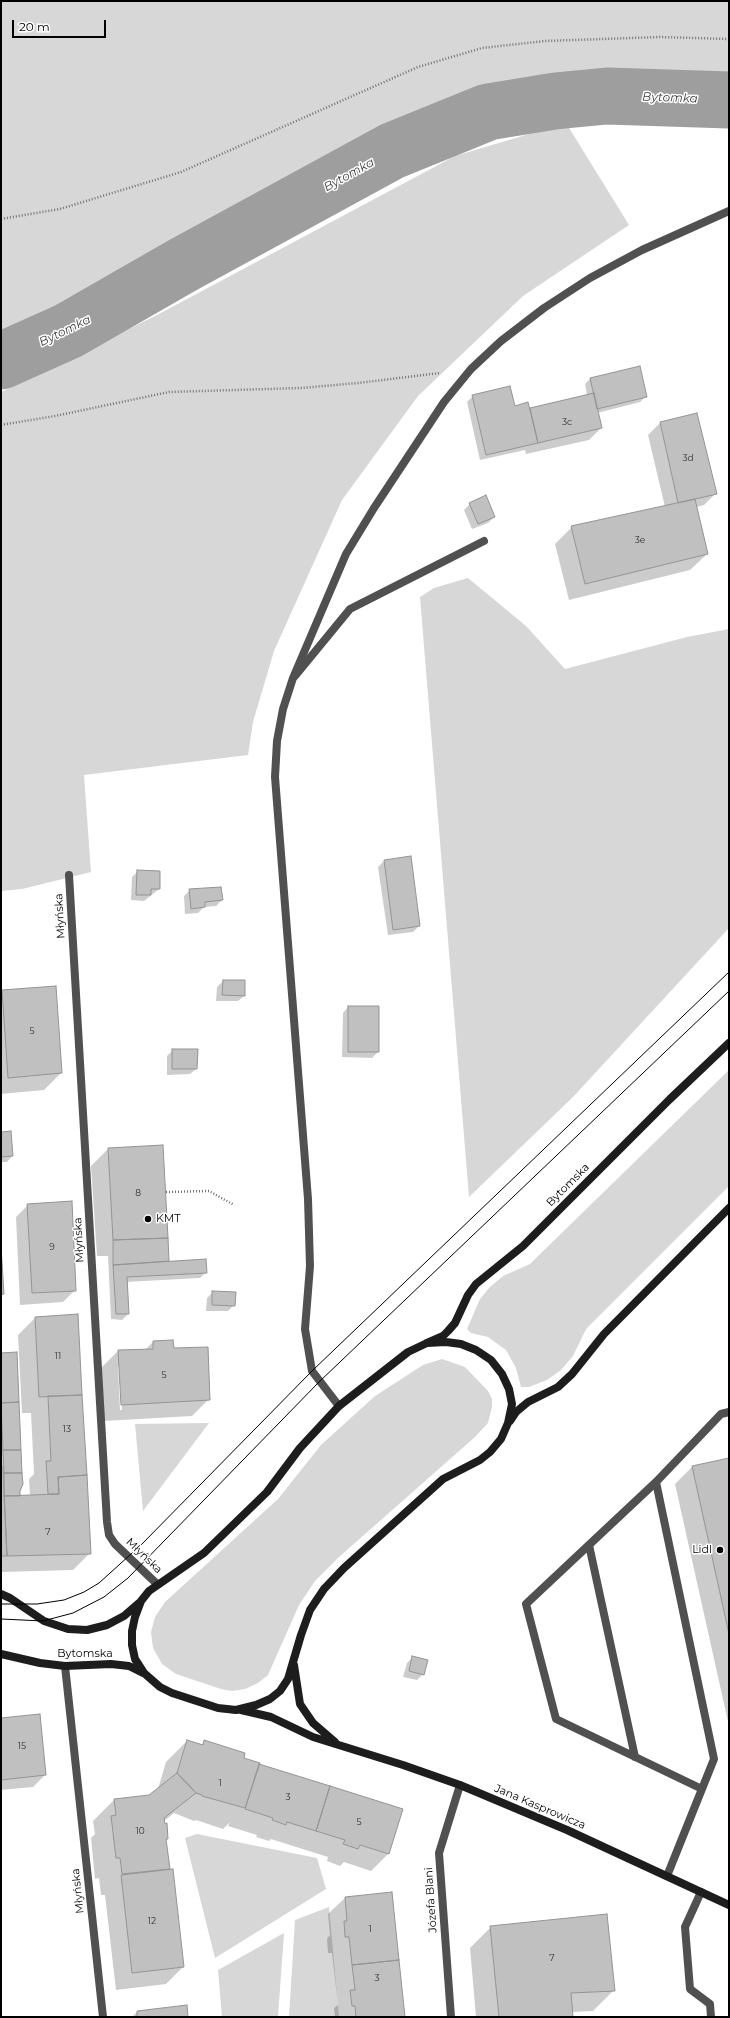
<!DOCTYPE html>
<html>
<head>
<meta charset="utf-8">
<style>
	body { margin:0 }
	#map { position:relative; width:730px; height:2018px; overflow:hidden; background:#fff; font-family:Montserrat,sans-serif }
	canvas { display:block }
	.frame { position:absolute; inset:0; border:2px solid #000; pointer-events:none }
	.scale { position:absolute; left:12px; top:20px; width:94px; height:18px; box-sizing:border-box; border:2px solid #000; border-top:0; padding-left:5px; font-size:12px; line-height:14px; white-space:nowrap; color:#000; -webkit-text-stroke:3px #fff; paint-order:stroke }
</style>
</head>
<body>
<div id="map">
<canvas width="730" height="2018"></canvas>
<div class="frame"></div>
<div class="scale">20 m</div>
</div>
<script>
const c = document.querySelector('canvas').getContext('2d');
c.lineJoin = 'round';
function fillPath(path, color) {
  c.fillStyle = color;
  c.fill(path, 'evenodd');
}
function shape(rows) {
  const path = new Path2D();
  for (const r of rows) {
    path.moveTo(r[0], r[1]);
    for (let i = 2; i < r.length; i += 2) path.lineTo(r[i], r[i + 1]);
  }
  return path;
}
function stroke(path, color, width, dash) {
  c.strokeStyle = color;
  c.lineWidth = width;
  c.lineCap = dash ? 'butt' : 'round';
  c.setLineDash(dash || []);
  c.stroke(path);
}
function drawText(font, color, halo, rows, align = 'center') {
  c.font = font + ' Montserrat,sans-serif';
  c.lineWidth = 3;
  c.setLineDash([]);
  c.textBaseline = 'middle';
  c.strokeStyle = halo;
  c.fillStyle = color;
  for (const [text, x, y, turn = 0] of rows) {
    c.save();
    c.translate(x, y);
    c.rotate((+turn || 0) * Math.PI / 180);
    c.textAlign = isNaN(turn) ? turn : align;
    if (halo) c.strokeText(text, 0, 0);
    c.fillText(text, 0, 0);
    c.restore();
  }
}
fillPath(shape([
	[1,1,729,1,729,77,619,74,554,82,499,94,446,111,297,183,1,340],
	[566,123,629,225,523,296,418,396,342,500,274,651,253,722,248,755,84,775,91,872,22,889,1,891,1,392,157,315,455,156],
	[468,578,526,626,565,669,687,637,729,629,729,928,573,1097,469,1197,420,597,434,588],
	[729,1070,729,1186,586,1329,573,1356,561,1370,547,1380,529,1387,521,1387,516,1368,506,1350,488,1337,471,1333,467,1329,480,1299,490,1287,503,1276,530,1264,535,1259],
	[442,1359,465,1367,488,1391,492,1399,492,1407,488,1423,475,1437,339,1557,315,1581,299,1605,268,1675,258,1683,245,1689,232,1691,221,1689,176,1674,162,1664,153,1648,151,1632,155,1617,165,1602,278,1499,321,1445,375,1396,423,1365],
	[209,1423,143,1511,135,1424],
	[197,1834,317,1858,326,1889,215,1958,185,1838],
	[329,1907,339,2017,289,2017,295,1920],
	[284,1933,278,2017,222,2017,218,1970]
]), '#d7d7d7');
fillPath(shape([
	[590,379,646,396,640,402,597,413,601,428,589,440,526,454,525,450,480,460,467,402,473,396,529,410,587,395,585,384],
	[660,423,715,494,704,505,696,507,707,554,690,570,569,600,555,544,572,527,665,507,648,435],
	[470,504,494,517,488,523,472,529,464,510],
	[384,861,419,926,413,932,388,935,378,867],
	[138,871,159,889,144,901,131,900,132,877],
	[190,890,222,900,216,906,204,907,198,913,185,914,184,896],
	[223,981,244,996,238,1001,216,1001,217,987],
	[3,991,61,1073,44,1090,1,1094,1,992],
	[348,1007,378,1052,372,1058,342,1057,343,1013],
	[173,1050,196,1069,190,1074,167,1075,167,1056],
	[1,1133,12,1156,7,1162,1,1162],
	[108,1149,168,1260,166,1263,206,1272,200,1278,126,1282,128,1314,122,1320,111,1319,108,1256,97,1256,91,1166],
	[28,1205,75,1290,63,1302,20,1305,16,1217],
	[213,1292,234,1305,228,1311,206,1311,207,1298],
	[35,1318,90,1553,73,1570,1,1572,1,1354,20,1497,30,1496,29,1479,34,1474,31,1413,22,1413,18,1335],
	[153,1342,173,1349,209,1399,192,1416,104,1421,101,1368,118,1351,145,1350],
	[118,1366,120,1366,122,1410,120,1410],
	[729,1459,729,1726,675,1484,692,1467],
	[413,1657,423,1674,417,1680,403,1677,407,1663],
	[1,1719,45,1775,33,1787,1,1790],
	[187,1741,201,1745,205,1741,257,1767,401,1810,388,1854,371,1871,344,1862,340,1866,327,1861,328,1857,271,1839,269,1841,256,1837,257,1835,228,1826,230,1822,223,1829,196,1820,194,1821,174,1813,163,1822,167,1838,165,1841,169,1870,183,1967,166,1984,116,1990,105,1895,101,1895,99,1878,95,1879,91,1838,95,1834,93,1821,114,1800,149,1796,158,1789,166,1762],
	[345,1898,404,2017,335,2017,334,2008,338,2005,332,1953,328,1953,327,1939,330,1935,328,1914],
	[491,1927,614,1990,593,2011,572,2012,572,2017,476,2017,470,1948],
	[137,2012,187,2017,132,2017]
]), '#0003');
stroke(shape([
	[1,361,68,331,183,265,392,151,488,112,555,101,607,96,729,100]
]), '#9e9e9e', 57);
const building = shape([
	[640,366,647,397,597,409,590,378,640,366],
	[510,386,515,406,528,402,538,443,486,455,472,395,510,386],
	[594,393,602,428,538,443,530,408,594,393],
	[697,413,717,494,678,503,660,422,697,413],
	[486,495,495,517,478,524,469,503,486,495],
	[695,499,708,554,585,584,571,526,695,499],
	[411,856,420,926,393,930,384,860,411,856],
	[137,870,160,871,160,889,151,889,151,895,136,895,137,870],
	[221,887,223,900,205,902,205,907,191,909,189,889,221,887],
	[223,980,245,980,245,996,222,995,223,980],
	[56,986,62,1073,8,1078,2,990,56,986],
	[348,1006,379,1006,379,1052,348,1052,348,1006],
	[172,1049,198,1049,197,1069,172,1069,172,1049],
	[11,1131,13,1156,1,1157,1,1132,11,1131],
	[163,1145,168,1238,113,1240,108,1148,163,1145],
	[72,1201,76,1291,32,1293,27,1204,72,1201],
	[168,1238,169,1261,113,1265,113,1240,168,1238],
	[1,1246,4,1294,1,1295,1,1246],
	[206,1259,207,1273,127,1277,129,1314,116,1314,113,1265,206,1259],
	[212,1291,236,1292,235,1306,212,1305,212,1291],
	[78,1314,82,1395,39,1397,35,1317,78,1314],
	[173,1340,174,1348,208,1347,210,1400,121,1405,118,1350,153,1349,153,1341,173,1340],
	[17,1352,19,1402,1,1403,1,1353,17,1352],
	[82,1395,87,1475,58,1477,59,1494,48,1494,46,1461,51,1461,48,1396,82,1395],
	[19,1402,21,1450,3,1450,1,1403,19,1402],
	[3,1450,21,1450,22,1473,4,1473,3,1450],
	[729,1458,729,1634,692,1466,729,1458],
	[1,1467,3,1467,7,1556,1,1556,1,1467],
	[4,1473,22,1473,23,1484,20,1491,20,1496,4,1496,4,1473],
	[87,1475,91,1554,7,1556,4,1496,59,1494,58,1477,87,1475],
	[412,1656,428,1660,424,1675,409,1671,412,1656],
	[40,1714,46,1775,1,1780,1,1718,40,1714],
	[187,1740,203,1745,204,1740,245,1753,244,1758,260,1763,245,1808,202,1796,202,1795,196,1793,177,1773,187,1740],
	[259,1764,330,1786,316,1831,287,1822,286,1825,272,1820,273,1818,245,1809,259,1764],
	[177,1773,196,1793,164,1818,165,1824,167,1823,168,1839,166,1839,170,1869,122,1874,120,1858,116,1858,111,1816,116,1815,114,1799,149,1795,177,1773],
	[330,1786,403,1809,389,1854,360,1845,358,1849,343,1844,345,1840,316,1831,330,1786],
	[173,1869,184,1967,132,1973,121,1875,173,1869],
	[392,1892,399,1960,352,1965,349,1937,345,1937,344,1921,347,1921,345,1897,392,1892],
	[607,1914,615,1991,571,1993,573,2017,499,2017,490,1926,607,1914],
	[399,1960,405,2017,356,2017,355,2006,352,2006,350,1990,355,1990,352,1965,399,1960],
	[187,2005,188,2017,137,2017,137,2011,187,2005]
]);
fillPath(building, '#c0c0c0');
stroke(building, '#949494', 1);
stroke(shape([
	[1,219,60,209,181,172,418,67,482,48,545,41,660,37,729,39],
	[1,425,55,416,169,392,301,388,358,383,440,373],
	[166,1192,209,1191,234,1205]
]), '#727272', 2.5, [1, 2]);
stroke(shape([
	[295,676,350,609,484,541],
	[656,1482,526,1604,556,1719,702,1789],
	[589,1545,635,1757],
	[667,1876,714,1759,656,1482,721,1414,729,1412],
	[701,1892,685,1927,690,1989,710,2004,711,2017]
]), '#505050', 8);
stroke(shape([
	[69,875,107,1522,109,1535,115,1544,157,1584],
	[339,1406,312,1371,305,1329,310,1266,308,1199,275,777,277,741,283,709,293,678,346,554,374,508,444,402,471,369,501,341,544,308,590,278,642,250,729,211],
	[65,1666,103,2017],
	[451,2017,439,1853,460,1785]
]), '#505050', 8);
stroke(shape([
	[427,1343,446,1342,461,1344,476,1350,491,1360,502,1374,509,1389,512,1404,508,1423,501,1439,490,1452,480,1460,443,1479,344,1568,324,1589,310,1610,301,1635,288,1679,280,1691,270,1699,256,1705,236,1710,218,1708,172,1693,160,1687,144,1673,135,1659,132,1645,132,1631,135,1617,141,1601,149,1591,204,1553,267,1492,300,1448,339,1406,408,1352,427,1343,443,1336,448,1331,455,1323,468,1295,476,1284,523,1246,670,1099,729,1043],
	[510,1421,516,1412,528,1402,558,1387,572,1374,604,1334,729,1208],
	[1,1594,10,1598,44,1621,68,1629,87,1630,107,1625,124,1616,139,1603],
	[1,1654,40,1663,65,1666,111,1664,129,1666,143,1673],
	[294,1665,300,1704,313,1723,335,1742],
	[241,1710,271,1717,313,1737,403,1765,460,1785,567,1830,729,1905]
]), '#1d1d1d', 8);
stroke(shape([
	[1,1604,37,1604,64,1600,84,1592,99,1583,141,1545,312,1371,729,972],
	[1,1619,43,1621,73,1613,104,1597,128,1578,319,1382,729,991]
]), '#000', 1);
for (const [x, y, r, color] of [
	[148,1219,4,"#000"],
	[720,1550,4,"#000"]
]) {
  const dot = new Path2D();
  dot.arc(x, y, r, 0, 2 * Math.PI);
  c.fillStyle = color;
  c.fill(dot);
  stroke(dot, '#fff', 1.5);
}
drawText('9px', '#303030', null, [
	["3c",567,422],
	["3d",688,458],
	["3e",640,540],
	["5",32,1031],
	["8",138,1193],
	["9",52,1247],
	["11",58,1356],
	["5",164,1375],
	["13",67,1429],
	["7",48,1532],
	["15",22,1746],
	["1",220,1783],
	["3",288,1797],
	["5",359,1822],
	["10",140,1831],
	["12",152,1921],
	["1",370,1929],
	["7",552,1958],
	["3",377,1978]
]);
drawText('11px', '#000', '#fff', [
	["Młyńska",60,916,-93],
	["Bytomska",568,1185,-45],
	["Młyńska",79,1240,-93],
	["Młyńska",144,1556,44],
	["Bytomska",85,1654],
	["Jana Kasprowicza",540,1807,23],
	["Młyńska",78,1891,-96],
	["Józefa Blani",431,1900,-94]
]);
drawText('11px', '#000', '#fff', [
	["KMT",156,1219],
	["Lidl",712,1550,"right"]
], 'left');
drawText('italic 12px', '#3f3f3f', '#fff', [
	["Bytomka",670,98,2],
	["Bytomka",349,175,-29],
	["Bytomka",65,331,-26]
]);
</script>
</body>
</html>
